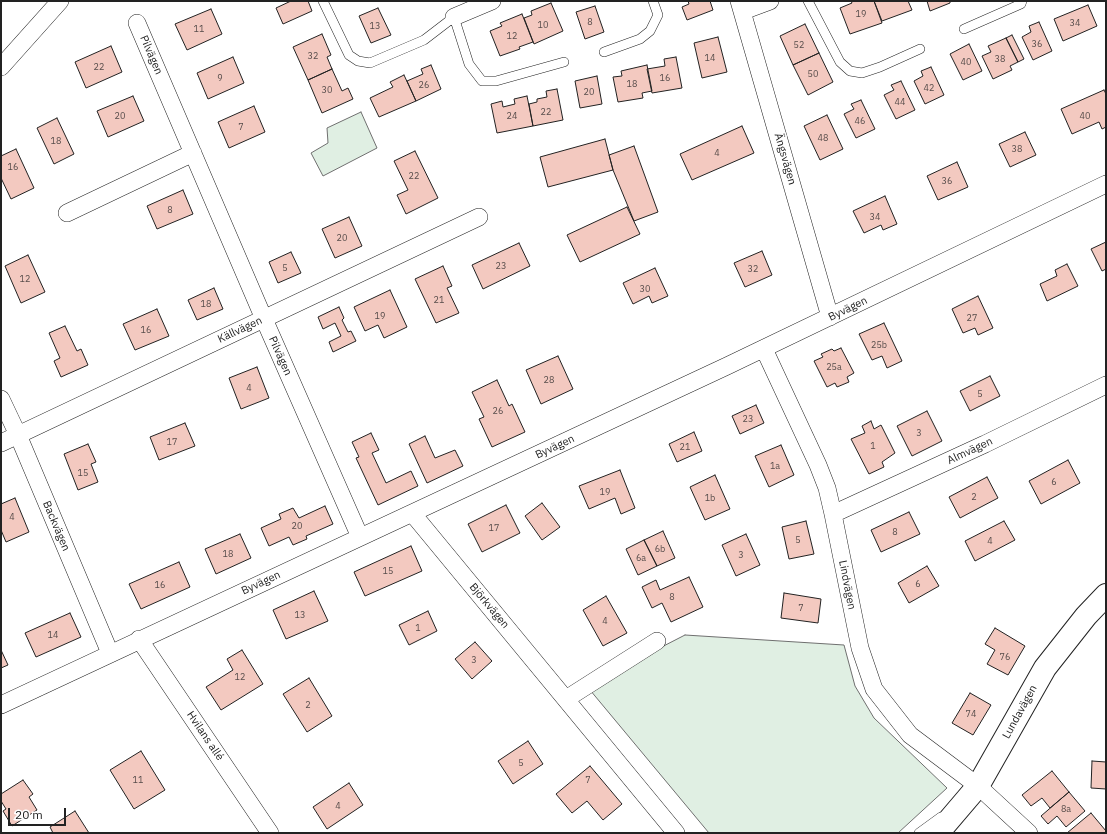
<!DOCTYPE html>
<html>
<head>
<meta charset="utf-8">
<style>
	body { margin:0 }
	#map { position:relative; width:1107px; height:834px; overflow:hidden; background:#fff; font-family:"IBM Plex Sans",sans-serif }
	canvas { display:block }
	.frame { position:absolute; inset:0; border:2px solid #222; pointer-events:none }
	.scale { position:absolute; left:8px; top:808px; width:58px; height:18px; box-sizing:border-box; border:2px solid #222; border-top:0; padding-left:5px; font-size:12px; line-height:14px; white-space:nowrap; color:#222; -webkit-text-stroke:3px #fff; paint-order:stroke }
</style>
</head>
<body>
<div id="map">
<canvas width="1107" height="834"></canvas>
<div class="frame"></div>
<div class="scale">20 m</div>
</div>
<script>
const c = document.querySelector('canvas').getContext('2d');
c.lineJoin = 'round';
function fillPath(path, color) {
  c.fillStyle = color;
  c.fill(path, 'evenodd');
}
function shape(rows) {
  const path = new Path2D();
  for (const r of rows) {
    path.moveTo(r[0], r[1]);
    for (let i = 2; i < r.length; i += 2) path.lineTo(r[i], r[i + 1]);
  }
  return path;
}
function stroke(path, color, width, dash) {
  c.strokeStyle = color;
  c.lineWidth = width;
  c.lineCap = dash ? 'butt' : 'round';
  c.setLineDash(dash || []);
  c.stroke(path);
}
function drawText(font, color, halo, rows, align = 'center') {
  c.font = font + ' "IBM Plex Sans",sans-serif';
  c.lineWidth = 3;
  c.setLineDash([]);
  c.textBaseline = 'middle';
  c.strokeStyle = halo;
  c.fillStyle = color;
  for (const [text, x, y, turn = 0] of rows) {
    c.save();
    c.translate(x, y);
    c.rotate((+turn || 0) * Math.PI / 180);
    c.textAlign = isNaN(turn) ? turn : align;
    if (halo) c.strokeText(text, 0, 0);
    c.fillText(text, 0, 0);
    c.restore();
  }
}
const green = shape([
	[361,112,377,148,323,176,311,153,328,143,327,128,361,112],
	[685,635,844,645,855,686,874,718,947,788,898,833,709,833,590,690,648,654,685,635]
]);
fillPath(green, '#e0efe3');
stroke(green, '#6f6f6f', 1);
const building = shape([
	[291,1,308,1,312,11,283,24,276,8,291,1],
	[688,1,710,1,713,10,687,20,682,7,689,4,688,1],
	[851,1,874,1,882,23,850,34,840,8,852,3,851,1],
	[874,1,908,1,912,10,882,21,874,1],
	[927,1,950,1,950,3,930,11,927,1],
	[551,3,563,31,534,44,524,18,532,15,531,11,551,3],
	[1088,5,1097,26,1063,41,1054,19,1088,5],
	[595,6,604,32,585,39,576,12,595,6],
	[378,8,391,35,371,43,359,16,378,8],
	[211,9,222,34,187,50,175,24,211,9],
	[522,14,533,42,519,47,520,49,500,56,490,31,502,26,500,23,522,14],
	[1039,22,1052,51,1033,60,1022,37,1031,32,1029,26,1039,22],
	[805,24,819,53,793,65,780,36,805,24],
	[322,34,331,55,327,57,332,69,308,80,293,47,322,34],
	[1012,35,1024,59,1018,62,1006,38,1012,35],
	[718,37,727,72,702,78,694,43,718,37],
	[1006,38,1018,62,1010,66,1012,70,993,79,982,56,991,52,988,46,1006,38],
	[969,44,982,71,963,80,950,54,969,44],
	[111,46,122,72,86,88,75,62,111,46],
	[819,53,833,82,808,95,793,65,819,53],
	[233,57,244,83,208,99,197,73,233,57],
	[676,57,682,88,652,93,647,69,665,66,664,59,676,57],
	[431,65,441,89,416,101,407,81,423,74,421,69,431,65],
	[647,65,652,91,642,93,643,98,618,102,613,77,622,76,621,71,647,65],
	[931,67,944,95,925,104,914,81,923,76,921,71,931,67],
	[332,69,342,91,348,88,353,99,322,113,308,80,332,69],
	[404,75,416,101,379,117,370,98,393,87,390,82,404,75],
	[597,76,602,104,580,108,575,81,597,76],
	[901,81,915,110,896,119,884,95,894,90,891,85,901,81],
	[557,89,563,120,533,126,529,104,537,102,537,99,547,97,546,91,557,89],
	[1104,90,1106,94,1106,127,1102,129,1099,122,1072,134,1061,109,1104,90],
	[133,96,144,121,108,137,97,111,133,96],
	[527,96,533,126,497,133,491,104,502,101,503,107,515,104,514,99,527,96],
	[861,100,875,129,856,138,844,114,854,109,851,104,861,100],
	[254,106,265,132,229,148,218,122,254,106],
	[827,115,843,149,820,160,804,126,827,115],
	[57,118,74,154,54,164,37,128,57,118],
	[742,126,754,153,692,180,680,154,742,126],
	[1025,132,1036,155,1010,167,999,144,1025,132],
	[605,139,613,170,548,187,540,157,605,139],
	[634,146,658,212,634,221,613,170,609,155,634,146],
	[16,149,34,188,11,199,1,178,1,156,16,149],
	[415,151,438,198,406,214,397,195,408,190,394,161,415,151],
	[957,162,968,187,938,200,927,176,957,162],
	[183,190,193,214,157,229,147,206,183,190],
	[885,196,897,224,883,230,881,225,864,233,853,211,885,196],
	[627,207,640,234,580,262,567,235,627,207],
	[349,217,362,246,335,258,322,229,349,217],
	[1106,242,1106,269,1102,271,1091,249,1106,242],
	[519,243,530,266,483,289,472,265,519,243],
	[762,251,772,275,745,287,734,263,762,251],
	[291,252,301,273,278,283,269,262,291,252],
	[28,255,45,292,21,303,5,266,28,255],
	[1067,264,1078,286,1047,301,1040,284,1057,276,1055,270,1067,264],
	[443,266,452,286,447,288,459,313,436,323,415,279,443,266],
	[655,268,668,296,652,303,649,296,633,304,623,283,655,268],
	[214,288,223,309,197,320,188,300,214,288],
	[390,290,407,327,384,338,378,325,365,331,354,307,390,290],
	[978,296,993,328,978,335,975,328,963,333,952,309,978,296],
	[339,307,344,318,342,320,348,332,351,331,356,341,333,352,329,342,341,336,335,323,323,329,318,317,339,307],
	[157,309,169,336,135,350,123,324,157,309],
	[884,323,902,361,887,368,882,356,872,360,859,334,884,323],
	[65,326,77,351,81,349,88,365,61,377,54,361,60,358,49,333,65,326],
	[841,348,854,373,847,377,849,382,837,387,835,383,827,387,814,361,823,357,821,354,832,349,834,351,841,348],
	[558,356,573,389,541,404,526,370,558,356],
	[257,367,269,398,241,409,229,378,257,367],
	[990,376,1000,396,970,411,960,391,990,376],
	[497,380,509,406,512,404,525,432,492,447,479,419,484,417,472,392,497,380],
	[756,405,764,423,740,434,732,416,756,405],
	[927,411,942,441,912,456,897,426,927,411],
	[871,421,874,429,881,425,895,453,882,462,884,467,869,474,851,439,865,433,862,426,871,421],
	[185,423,195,446,159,460,150,437,185,423],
	[694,432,702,451,677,462,669,444,694,432],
	[371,433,379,450,372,453,386,483,411,471,418,486,378,505,356,458,359,457,352,442,371,433],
	[425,436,435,458,455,450,463,466,427,483,409,444,425,436],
	[88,444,96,462,91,464,98,482,78,490,64,454,88,444],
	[781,445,794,475,769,487,755,456,781,445],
	[1068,460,1080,483,1041,504,1029,481,1068,460],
	[620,470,635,508,621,514,615,498,589,509,579,486,620,470],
	[715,475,730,509,705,520,690,487,715,475],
	[987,477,998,498,960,518,949,497,987,477],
	[15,498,29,532,6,542,1,530,1,504,15,498],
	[542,503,560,527,542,540,525,516,542,503],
	[506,505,520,533,482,552,468,524,506,505],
	[325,506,333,524,306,536,307,539,293,545,289,537,269,546,261,528,281,519,279,514,293,508,299,518,325,506],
	[909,512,920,534,881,552,871,530,909,512],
	[806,521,814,554,789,559,782,527,806,521],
	[1004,521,1015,540,975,561,965,541,1004,521],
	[663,531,675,558,657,566,644,540,663,531],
	[240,534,251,558,216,574,205,549,240,534],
	[746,534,760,565,736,576,722,545,746,534],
	[644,540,657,566,638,575,626,549,644,540],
	[411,546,422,571,365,596,354,572,411,546],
	[179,562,190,587,141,609,129,584,179,562],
	[927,566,939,586,909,603,898,583,927,566],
	[689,577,703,607,671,622,662,603,652,608,642,587,656,580,660,590,689,577],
	[314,591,328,621,286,639,273,610,314,591],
	[784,593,821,599,818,623,781,618,784,593],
	[606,596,627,633,603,646,583,610,606,596],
	[428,611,437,631,409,645,399,625,428,611],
	[70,613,81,637,36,657,25,633,70,613],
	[995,628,1025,646,1008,675,987,664,995,650,985,644,995,628],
	[475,642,492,661,472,679,455,659,475,642],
	[1,650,8,665,1,668,1,650],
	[242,650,263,684,221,710,206,687,233,670,227,659,242,650],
	[309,678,332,716,307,732,283,694,309,678],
	[970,693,991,705,973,735,952,723,970,693],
	[528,741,543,764,513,784,498,761,528,741],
	[141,751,165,790,134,809,110,770,141,751],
	[1092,761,1106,762,1106,789,1091,788,1092,761],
	[590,766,622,804,603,820,587,801,572,813,556,794,590,766],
	[1052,771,1069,792,1050,808,1042,798,1031,806,1022,795,1052,771],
	[23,780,33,794,29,797,37,810,12,826,3,811,6,809,1,801,1,794,23,780],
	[349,783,363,805,327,829,313,807,349,783],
	[1069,792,1085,811,1066,827,1057,816,1048,824,1041,816,1069,792],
	[75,811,89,833,53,833,50,827,75,811],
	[1091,813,1106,831,1106,833,1067,833,1091,813]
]);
fillPath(building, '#f3c9c0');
stroke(building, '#222', 1);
const service = shape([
	[323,1,349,55,358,61,370,63,424,40,454,17,469,64,482,81,496,81,564,62],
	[808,1,840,62,850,71,862,73,880,67,920,49],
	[964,29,1021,4,1022,1],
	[604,52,640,39,650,31,658,15,653,1],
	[919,833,941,817]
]);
const minor = shape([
	[739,1,830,317],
	[743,11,770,1],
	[454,17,492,1],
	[137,23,264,319,360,537],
	[1,67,60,1],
	[67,213,193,153],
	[764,349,818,465,827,488,833,514,860,648,874,689,910,735,978,786,1029,833],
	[1,399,18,435,110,653],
	[1,443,479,217],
	[412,513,676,833],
	[833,514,985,444,1106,385],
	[139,639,270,833],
	[566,699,657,641],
	[1,705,727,366,1106,184]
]);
const secondary = shape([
	[938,833,978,786,1045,668,1086,616,1106,595]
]);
stroke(service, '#222', 10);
stroke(minor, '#222', 18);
stroke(secondary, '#222', 24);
stroke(service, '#fff', 9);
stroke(minor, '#fff', 17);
stroke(secondary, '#fff', 22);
drawText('9px', '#564c4a', null, [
	["19",861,14],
	["8",590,22],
	["34",1075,23],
	["10",543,25],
	["13",375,26],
	["11",199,29],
	["12",512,36],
	["36",1037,44],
	["52",799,45],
	["32",313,56],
	["14",710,58],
	["38",1000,59],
	["40",966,62],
	["22",99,67],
	["50",813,74],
	["9",220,78],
	["16",665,78],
	["18",632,84],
	["26",424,85],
	["42",929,88],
	["30",327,90],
	["20",589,92],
	["44",900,102],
	["22",546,112],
	["20",120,116],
	["24",512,116],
	["40",1085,116],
	["46",860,121],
	["7",241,127],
	["48",823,138],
	["18",56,141],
	["38",1017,149],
	["4",717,153],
	["16",13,167],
	["22",414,176],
	["36",947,181],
	["8",170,210],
	["34",875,217],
	["20",342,238],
	["23",501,266],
	["5",285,268],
	["32",753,269],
	["12",25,279],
	["30",645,289],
	["21",439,300],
	["18",206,304],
	["19",380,316],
	["27",972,318],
	["16",146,330],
	["25b",879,345],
	["25a",834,367],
	["28",549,380],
	["4",249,388],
	["5",980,394],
	["26",498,411],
	["23",748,419],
	["3",919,433],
	["17",172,442],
	["1",873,446],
	["21",685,447],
	["1a",775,466],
	["15",83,473],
	["6",1054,482],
	["19",605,492],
	["2",974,497],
	["1b",710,498],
	["4",12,517],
	["20",297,526],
	["17",494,528],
	["8",895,532],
	["5",798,540],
	["4",990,541],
	["6b",660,549],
	["18",228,554],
	["3",741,555],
	["6a",641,558],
	["15",388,571],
	["6",918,584],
	["16",160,585],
	["8",672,597],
	["7",801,608],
	["13",300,615],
	["4",605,621],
	["1",418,628],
	["14",53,635],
	["76",1005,657],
	["3",474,660],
	["12",240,677],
	["2",308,705],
	["74",971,714],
	["5",521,763],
	["11",138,780],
	["7",588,780],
	["4",338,806],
	["8a",1066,809]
]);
drawText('11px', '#222', '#fff', [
	["Pilvägen",151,55,67],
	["Ängsvägen",785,159,74],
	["Byvägen",848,309,-26],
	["Källvägen",240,330,-25],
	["Pilvägen",280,356,66],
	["Byvägen",555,447,-25],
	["Almvägen",970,451,-25],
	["Backvägen",56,526,67],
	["Byvägen",261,583,-25],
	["Lindvägen",847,585,79],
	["Björkvägen",489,606,50],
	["Lundavägen",1020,712,-61],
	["Hvilans allé",205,736,56]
]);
</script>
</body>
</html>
